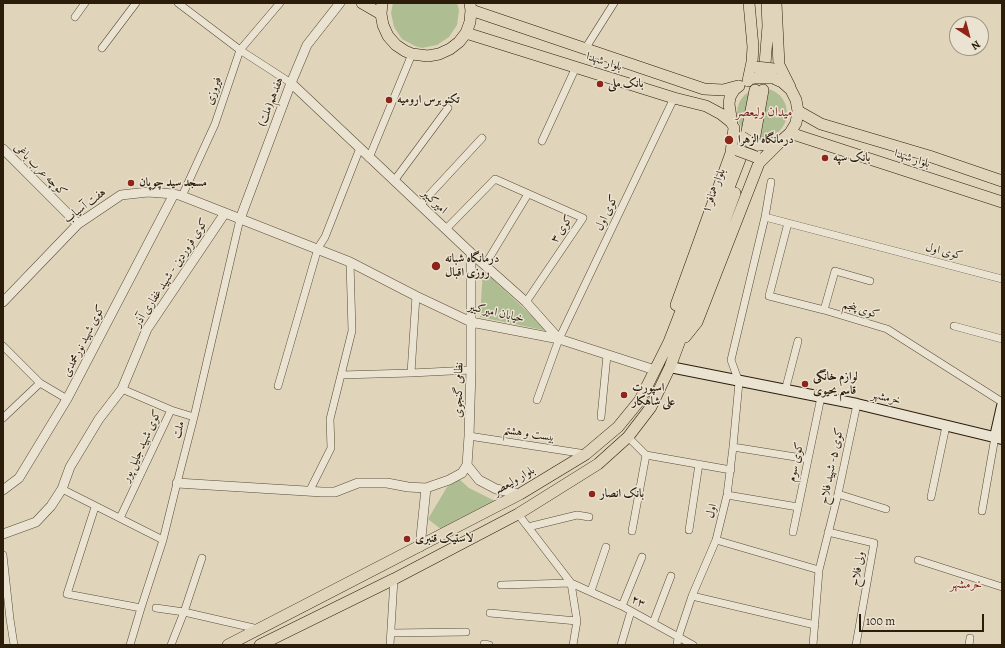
<!DOCTYPE html>
<html>
<head>
<meta charset="utf-8">
<style>
	body { margin:0 }
	#map { position:relative; width:1005px; height:648px; overflow:hidden; background:#e0d4ba; font-family:Alegreya,serif }
	canvas { display:block }
	.frame { position:absolute; inset:0; border:4px solid #2c1d0b; pointer-events:none }
	.north { position:absolute; left:949px; top:16px; width:40px; height:40px; box-sizing:border-box; background:#ebe3d2; border:1px solid #9f9482; border-radius:50%; rotate:144deg; font-size:11px; font-weight:700; line-height:16px; text-align:center; color:#2c1d0b }
	.north::after { content:''; display:block; margin:auto; width:14px; height:18px; background:#8f2418; clip-path:polygon(50% 0,100% 100%,50% 72%,0 100%) }
	.scale { position:absolute; left:859px; top:614px; width:125px; height:18px; box-sizing:border-box; border:2px solid #2c1d0b; border-top:0; padding-left:5px; font-size:12px; line-height:14px; white-space:nowrap; color:#2c1d0b; -webkit-text-stroke:3px #ebe3d2; paint-order:stroke }
</style>
</head>
<body>
<div id="map">
<canvas width="1005" height="648"></canvas>
<div class="frame"></div>
<div class="north">N</div>
<div class="scale">100 m</div>
</div>
<script>
const c = document.querySelector('canvas').getContext('2d');
c.lineJoin = 'round';
function fillPath(path, color) {
  c.fillStyle = color;
  c.fill(path, 'evenodd');
}
function shape(rows) {
  const path = new Path2D();
  for (const r of rows) {
    if (r.length === 3) {
      path.moveTo(r[0] + r[2], r[1]);
      path.arc(r[0], r[1], r[2], 0, 2 * Math.PI);
      continue;
    }
    path.moveTo(r[0], r[1]);
    for (let i = 2; i < r.length; i += 2) path.lineTo(r[i], r[i + 1]);
  }
  return path;
}
function stroke(path, color, width, dash) {
  c.strokeStyle = color;
  c.lineWidth = width;
  c.lineCap = dash ? 'butt' : 'round';
  c.setLineDash(dash || []);
  c.stroke(path);
}
function drawText(font, color, halo, rows, align = 'center') {
  c.font = font + ' Alegreya,Amiri,serif';
  c.lineWidth = 3;
  c.setLineDash([]);
  c.textBaseline = 'middle';
  c.strokeStyle = halo;
  c.fillStyle = color;
  for (const [text, x, y, turn = 0] of rows) {
    c.save();
    c.translate(x, y);
    c.rotate((+turn || 0) * Math.PI / 180);
    c.textAlign = isNaN(turn) ? turn : align;
    if (halo) c.strokeText(text, 0, 0);
    c.fillText(text, 0, 0);
    c.restore();
  }
}
fillPath(shape([
	[393,3,457,3,459,10,457,25,449,37,437,45,422,48,415,46,402,39,394,27,391,13],
	[762,113,25],
	[483,270,548,331,480,317],
	[459,479,469,488,497,502,442,530,428,519,447,487]
]), '#afbd92');
const minor = shape([
	[178,3,240,50,291,83],
	[75,17,85,3],
	[102,48,136,3],
	[585,49,614,3],
	[542,141,576,67],
	[369,158,412,54],
	[394,181,448,108],
	[182,196,215,124,240,50,280,3],
	[420,205,482,138],
	[765,217,1002,279],
	[788,223,769,296,824,310,887,329,1002,402],
	[446,229,495,179,583,218,526,302],
	[350,262,352,331,341,375,411,373,471,370],
	[485,265,528,194],
	[824,310,835,271,870,281],
	[954,326,1002,339],
	[3,346,40,383,67,399],
	[411,373,416,296],
	[278,386,318,248,325,237,360,148],
	[785,391,798,341],
	[537,400,559,339,674,98],
	[171,410,194,417],
	[601,417,607,355],
	[3,418,40,383],
	[469,436,586,454],
	[628,437,646,455,731,470],
	[733,447,808,459],
	[62,489,163,540],
	[310,490,331,448,330,419,341,375],
	[838,494,886,509],
	[727,495,798,507],
	[931,497,946,426],
	[95,507,67,594,141,608],
	[982,511,995,437],
	[518,514,571,583,577,621,573,645],
	[120,518,171,410,122,389],
	[528,527,577,515,589,517],
	[689,530,699,464],
	[632,531,646,455],
	[793,532,821,397],
	[828,532,874,543,856,645],
	[716,540,819,570],
	[3,555,10,619,14,645],
	[918,560,1002,587],
	[501,585,571,583,622,606,693,645],
	[591,591,606,547],
	[692,596,815,625],
	[622,606,642,557],
	[156,608,184,612,258,629],
	[490,613,577,621],
	[653,623,671,576],
	[391,633,466,632],
	[484,644,489,645],
	[130,645,141,608,163,540,177,483,194,417,240,219],
	[171,645,184,612,202,558],
	[390,645,394,579],
	[621,645,631,611],
	[677,645,678,638,692,596,716,540,727,495,733,447,739,382,731,360,765,217,771,182],
	[813,645,819,570,838,494,857,404],
	[969,645,970,638]
]);
const tertiary = shape([
	[291,83,471,253,526,302,559,339],
	[3,149,78,224],
	[240,219,291,83,307,45,340,3],
	[471,253,471,370,469,436,467,465,479,480,496,489,520,494],
	[3,302,78,224,121,195,148,192,174,194,182,196,350,262,416,296,471,322,559,339,655,370],
	[177,483,322,492,335,492,358,483,387,483,408,487,426,488,449,480,462,473,467,465],
	[3,490,19,478,67,399,174,194],
	[3,534,36,522,51,506,62,489,70,467,99,419,122,389,147,329,225,213],
	[420,547,426,488]
]);
const secondary = shape([
	[670,367,857,404,1002,439],
	[995,437,1002,406]
]);
const primary = shape([
	[362,3,381,14],
	[382,3,381,14,383,25,388,36,396,45,405,51,412,54,428,56,439,54,450,49,459,42,466,33,470,22,471,10,470,4],
	[776,3,779,65,790,87],
	[471,10,704,89,723,90,738,86],
	[466,33,674,98,706,106,721,114,731,122],
	[765,64,768,26,767,3],
	[748,81,752,62,753,47,749,3],
	[798,111,821,124,929,156,1002,181],
	[732,124,729,104,730,97,734,90,739,86],
	[747,131,755,90],
	[790,133,1002,202],
	[755,135,763,90],
	[758,145,771,144,781,141,790,133,796,123,798,111,796,100,791,90,782,82,773,78],
	[676,305,731,153,734,128],
	[685,337,697,322,759,163,781,141],
	[228,645,520,494,586,454,618,427,640,400,669,342,742,154],
	[260,645,394,579,518,514,598,464,628,437,651,407,670,367,735,193]
]);
stroke(minor, '#594b37', 8);
stroke(tertiary, '#594b37', 10);
stroke(secondary, '#2c1d0b', 12);
stroke(primary, '#2c1d0b', 12);
stroke(minor, '#ebe3d2', 7);
stroke(tertiary, '#ebe3d2', 9);
stroke(secondary, '#ebe3d2', 10);
stroke(primary, '#e0d4ba', 11);
const primaryBridge = shape([
	[756,67,774,69],
	[754,78,773,78],
	[742,137,750,142,758,145],
	[737,150,756,157]
]);
stroke(primaryBridge, '#2c1d0b', 12, []);
stroke(primaryBridge, '#e0d4ba', 11);
for (const [x, y, r, color] of [
	[600,84,4,"#8f2418"],
	[389,100,4,"#8f2418"],
	[729,140,5,"#8f2418"],
	[825,158,4,"#8f2418"],
	[131,183,4,"#8f2418"],
	[436,266,5,"#8f2418"],
	[805,384,4,"#8f2418"],
	[624,395,4,"#8f2418"],
	[592,494,4,"#8f2418"],
	[407,539,4,"#8f2418"]
]) {
  const dot = new Path2D();
  dot.arc(x, y, r, 0, 2 * Math.PI);
  c.fillStyle = color;
  c.fill(dot);
  stroke(dot, '#ebe3d2', 1.5);
}
drawText('12px', '#2c1d0b', '#ebe3d2', [
	["بلوار شهدا",604,62,18],
	["فیروزی",214,91,-71],
	["هفدهم(ملت)",271,102,-69],
	["بلوار شهدا",912,159,18],
	["کوچه عرب باغی",40,170,45],
	["بلوار همافر ۱",714,191,-69],
	["امیرکبیر",434,202,43],
	["هفت آسیاب",85,206,-37],
	["کوی اول",607,213,-65],
	["کوی ۳",562,229,-57],
	["کوی اول",944,252,14],
	["کوی فروردین - شهید غفاری آذر",171,273,-57],
	["کوی پنجم",861,310,17],
	["خیابان امیرکبیر",496,313,13],
	["کوی شهید نورمحمدی",84,341,-63],
	["نظامی گنجوی",459,390,-89],
	["خرمشهر",886,398,13],
	["ملت",179,430,-75],
	["بیست و هشتم",529,434,9],
	["کوی شهید جلیل پور",142,446,-65],
	["کوی سوم",796,462,-78],
	["کوی ۵- شهید فلاح",832,466,-78],
	["بلوار ولیعصر",514,481,-30],
	["اول",712,511,-76],
	["ولی فلاح",858,569,-80],
	["۲۳",638,602,28]
]);
drawText('bold 12px', '#2c1d0b', '#ebe3d2', [
	["بانک ملی",608,84],
	["تکنو برس ارومیه",397,100],
	["درمانگاه الزهرا",738,140],
	["بانک سپه",833,158],
	["مسجد سید چوپان",139,183],
	["درمانگاه شبانه",445,259],
	["روزی اقبال",445,273],
	["لوازم خانگی",813,377],
	["قاسم یحیوی",813,391],
	["اسپورت",632,388],
	["علی شاهکار",632,402],
	["بانک انصار",600,494],
	["لاستیک قنبری",415,539]
], 'left');
drawText('13px', '#7a1f14', '#ebe3d2', [
	["میدان ولیعصر",764,113],
	["خرمشهر",966,585]
]);
</script>
</body>
</html>
